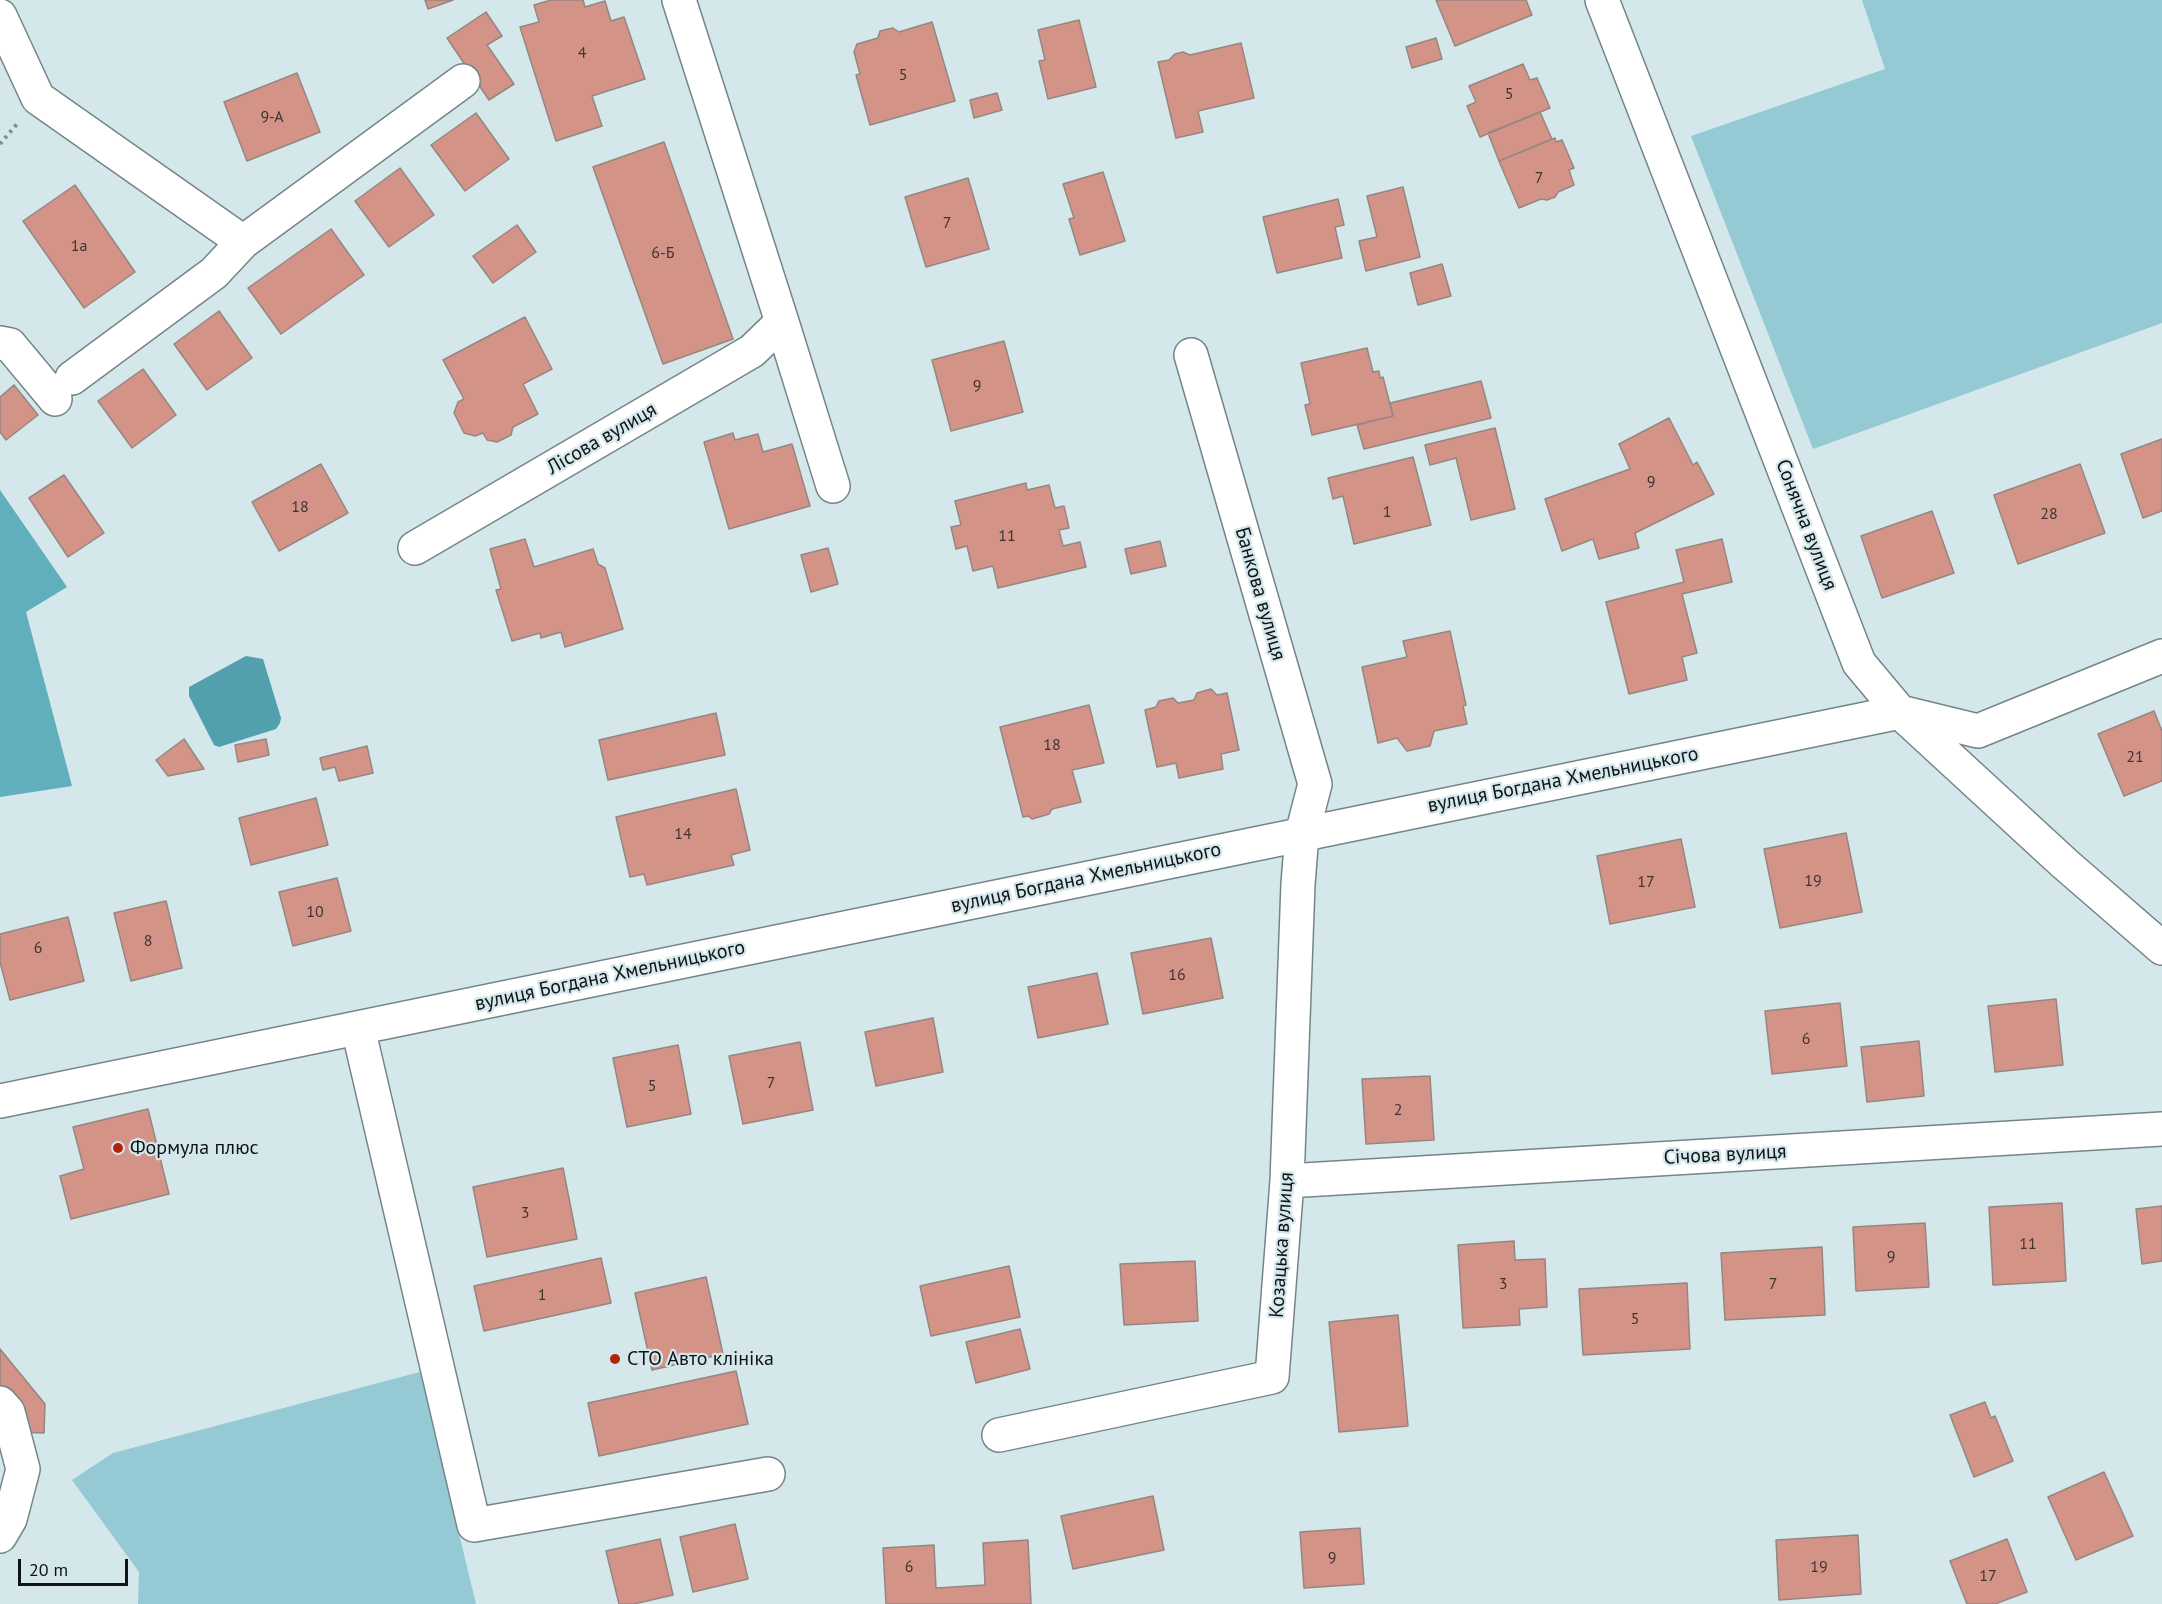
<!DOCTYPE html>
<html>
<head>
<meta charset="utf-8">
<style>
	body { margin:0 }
	#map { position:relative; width:2162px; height:1604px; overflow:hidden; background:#d4e7eb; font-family:"PT Sans",sans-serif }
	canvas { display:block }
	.scale { position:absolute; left:18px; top:1559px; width:110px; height:27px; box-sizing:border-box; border:3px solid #0e1416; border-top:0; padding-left:8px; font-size:18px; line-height:21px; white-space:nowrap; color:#0e1416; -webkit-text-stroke:4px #d4e7eb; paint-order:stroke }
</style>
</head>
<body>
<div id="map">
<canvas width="2162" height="1604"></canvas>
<div class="scale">20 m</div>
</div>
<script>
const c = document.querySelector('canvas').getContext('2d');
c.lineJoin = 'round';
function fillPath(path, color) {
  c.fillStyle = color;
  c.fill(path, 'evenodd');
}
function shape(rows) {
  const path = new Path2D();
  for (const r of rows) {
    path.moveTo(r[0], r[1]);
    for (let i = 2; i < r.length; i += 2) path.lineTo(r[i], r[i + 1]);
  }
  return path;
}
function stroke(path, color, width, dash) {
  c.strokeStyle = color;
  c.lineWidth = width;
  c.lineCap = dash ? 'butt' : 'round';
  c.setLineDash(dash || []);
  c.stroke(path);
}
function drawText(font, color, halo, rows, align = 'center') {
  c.font = font + ' "PT Sans",sans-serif';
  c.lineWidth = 4.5;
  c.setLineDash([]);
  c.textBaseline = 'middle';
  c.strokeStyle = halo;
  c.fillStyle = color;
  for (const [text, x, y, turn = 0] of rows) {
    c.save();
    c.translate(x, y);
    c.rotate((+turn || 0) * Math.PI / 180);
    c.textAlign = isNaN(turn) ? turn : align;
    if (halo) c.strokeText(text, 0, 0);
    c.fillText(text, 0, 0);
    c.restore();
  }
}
fillPath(shape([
	[1862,0,2162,0,2162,323,1813,449,1691,136,1885,69],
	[420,1372,476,1604,138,1604,139,1572,72,1480,113,1453]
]), '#95cad5');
fillPath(shape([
	[0,490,67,587,26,612,72,786,0,797]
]), '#61aebd');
fillPath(shape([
	[246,656,263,659,281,718,280,723,276,729,219,747,214,745,189,696,189,687]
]), '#529fae');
const building = shape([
	[425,0,453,0,428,9,425,0],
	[551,0,583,0,585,7,605,1,611,21,624,17,645,79,592,96,602,126,556,141,520,27,539,22,534,5,551,0],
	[1436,0,1526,0,1532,15,1455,46,1436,0],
	[486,12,502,36,487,45,514,84,489,100,447,38,486,12],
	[1079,20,1096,87,1048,99,1039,61,1045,60,1038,30,1079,20],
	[932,22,955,101,870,125,856,75,860,74,854,52,857,44,878,38,880,31,893,28,899,32,932,22],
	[1436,38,1442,59,1412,68,1406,47,1436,38],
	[1241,43,1254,98,1198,111,1203,132,1176,138,1158,62,1169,60,1175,54,1183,52,1190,55,1241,43],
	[1523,64,1530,80,1537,78,1550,108,1480,137,1467,106,1476,102,1469,86,1523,64],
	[297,73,320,132,247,161,224,102,297,73],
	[997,93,1002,110,974,118,970,100,997,93],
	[1540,112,1552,139,1499,161,1488,133,1540,112],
	[476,113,509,159,465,191,431,145,476,113],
	[1555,138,1556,142,1562,140,1574,168,1569,170,1574,185,1558,192,1555,197,1547,200,1541,199,1519,208,1499,161,1555,138],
	[664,142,733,339,663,364,593,167,664,142],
	[400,168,434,215,389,247,355,201,400,168],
	[1103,172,1125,241,1080,255,1069,219,1074,218,1063,184,1103,172],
	[968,178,989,249,926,267,905,197,968,178],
	[75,185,135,272,84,308,23,221,75,185],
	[1403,187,1420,257,1366,271,1359,241,1377,237,1367,196,1403,187],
	[1338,199,1344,225,1335,227,1342,258,1277,273,1263,217,1338,199],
	[517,225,536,252,493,283,473,256,517,225],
	[331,229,364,275,281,334,248,288,331,229],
	[1442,264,1451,296,1418,305,1410,273,1442,264],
	[219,311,252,358,207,390,174,344,219,311],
	[525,317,552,369,523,384,538,414,513,427,511,435,497,442,487,440,483,433,475,436,464,433,454,413,458,402,464,399,443,360,525,317],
	[1004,341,1023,412,951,431,932,360,1004,341],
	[1367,348,1373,372,1379,371,1380,378,1383,377,1393,416,1312,435,1305,405,1310,404,1301,363,1367,348],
	[143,369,176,415,132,448,98,401,143,369],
	[1481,381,1491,418,1364,449,1357,425,1393,416,1390,403,1481,381],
	[14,385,38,415,6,440,0,432,0,397,14,385],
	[1669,418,1693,465,1697,462,1714,494,1635,533,1639,548,1599,559,1593,539,1562,551,1545,499,1630,469,1619,444,1669,418],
	[1495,428,1515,509,1471,520,1456,458,1430,465,1425,445,1495,428],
	[733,433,735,440,758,434,763,452,792,444,810,506,729,529,704,442,733,433],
	[2162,439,2162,511,2143,518,2121,454,2162,439],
	[1413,457,1431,525,1354,544,1343,496,1333,499,1328,478,1413,457],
	[321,464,348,513,279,551,252,502,321,464],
	[2080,464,2105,533,2018,564,1994,495,2080,464],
	[64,475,104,533,68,557,29,498,64,475],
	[1026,483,1027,490,1049,485,1055,508,1064,506,1069,528,1059,530,1063,546,1080,542,1086,567,998,588,993,566,973,571,967,546,956,549,951,527,961,525,955,501,1026,483],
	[1932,511,1954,573,1882,598,1861,536,1932,511],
	[525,539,534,567,593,549,598,564,605,568,623,629,565,647,561,632,541,638,540,633,512,641,496,590,501,589,490,549,525,539],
	[1722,539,1732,582,1682,594,1697,653,1682,657,1687,680,1629,694,1606,602,1684,582,1676,550,1722,539],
	[1160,541,1166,566,1131,574,1125,549,1160,541],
	[828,548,838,584,811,592,801,555,828,548],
	[1450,631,1466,705,1463,706,1467,724,1434,731,1430,746,1407,751,1397,738,1378,743,1362,667,1407,657,1403,641,1450,631],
	[1211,689,1217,695,1227,693,1239,750,1221,754,1223,769,1179,778,1176,763,1157,767,1145,710,1156,707,1159,701,1173,698,1178,703,1194,700,1197,693,1211,689],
	[1089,705,1104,763,1072,770,1081,802,1052,809,1049,814,1032,819,1028,816,1023,817,1000,727,1089,705],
	[2154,711,2162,731,2162,781,2124,796,2098,734,2154,711],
	[716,713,725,755,608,780,599,740,716,713],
	[184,739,204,769,168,776,156,760,184,739],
	[266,739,269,755,238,762,235,745,266,739],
	[367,746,373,773,339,781,335,767,323,770,320,758,367,746],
	[736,789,750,850,731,855,734,865,647,885,644,874,630,877,616,817,736,789],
	[316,798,328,845,251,865,239,818,316,798],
	[1846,833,1862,912,1780,928,1764,849,1846,833],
	[1681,839,1695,907,1610,924,1597,856,1681,839],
	[337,878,351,931,293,946,279,892,337,878],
	[166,901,182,968,131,981,114,913,166,901],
	[68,917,84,981,10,1000,0,962,0,934,68,917],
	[1211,938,1223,998,1143,1014,1131,953,1211,938],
	[1097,973,1108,1024,1038,1038,1028,987,1097,973],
	[2056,999,2063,1065,1995,1072,1988,1006,2056,999],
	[1840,1003,1847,1066,1772,1074,1765,1011,1840,1003],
	[933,1018,943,1072,876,1086,865,1032,933,1018],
	[1919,1041,1924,1096,1867,1102,1861,1047,1919,1041],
	[800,1042,813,1110,743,1124,729,1056,800,1042],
	[678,1045,691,1114,627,1127,613,1058,678,1045],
	[1430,1076,1434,1140,1366,1144,1362,1079,1430,1076],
	[148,1109,169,1194,71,1219,60,1176,84,1169,73,1127,148,1109],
	[563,1168,577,1239,487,1257,473,1187,563,1168],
	[2062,1203,2066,1281,1993,1285,1989,1207,2062,1203],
	[2162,1206,2162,1261,2142,1264,2136,1209,2162,1206],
	[1925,1223,1929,1287,1856,1291,1853,1227,1925,1223],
	[1514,1241,1515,1260,1545,1259,1547,1307,1519,1309,1520,1325,1463,1328,1458,1245,1514,1241],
	[1822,1247,1825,1315,1725,1320,1721,1253,1822,1247],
	[601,1258,611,1303,484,1331,474,1286,601,1258],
	[1195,1261,1198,1321,1124,1325,1120,1264,1195,1261],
	[1009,1266,1020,1317,931,1336,920,1286,1009,1266],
	[706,1277,723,1354,652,1370,635,1293,706,1277],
	[1687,1283,1690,1349,1583,1355,1579,1289,1687,1283],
	[1398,1315,1408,1426,1339,1432,1329,1322,1398,1315],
	[1020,1329,1030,1369,976,1383,966,1342,1020,1329],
	[0,1349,45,1404,44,1433,14,1432,0,1416,0,1349],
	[736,1371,748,1424,599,1456,588,1403,736,1371],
	[1985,1402,1991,1418,1995,1416,2013,1461,1974,1477,1950,1415,1985,1402],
	[2104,1472,2133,1536,2076,1560,2048,1497,2104,1472],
	[1153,1496,1164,1550,1073,1569,1061,1516,1153,1496],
	[735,1524,748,1579,693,1592,680,1537,735,1524],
	[1360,1528,1364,1584,1304,1588,1300,1532,1360,1528],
	[1858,1535,1861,1594,1779,1600,1776,1540,1858,1535],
	[660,1539,673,1595,634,1604,619,1604,606,1551,660,1539],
	[2007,1539,2027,1592,1995,1604,1967,1604,1950,1561,2007,1539],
	[1028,1540,1031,1604,886,1604,883,1548,934,1545,936,1588,985,1585,983,1543,1028,1540]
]);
fillPath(building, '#d39487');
stroke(building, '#968682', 1.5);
const minor = shape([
	[679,0,782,322,833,486],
	[1602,0,1859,663,1900,712,2064,863,2162,948],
	[0,16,38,98,243,242],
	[0,343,10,345,55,399],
	[72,378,214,273,243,242,463,81],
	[415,548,752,351,782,322],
	[358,1028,474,1525,768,1474],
	[0,1101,1900,712,1978,731,2162,656],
	[1287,1181,2162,1129],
	[0,1403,8,1412,23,1469,10,1519,0,1536],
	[999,1435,1272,1377,1287,1181,1298,884,1302,834,1315,784,1191,355]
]);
stroke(minor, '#748589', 36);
stroke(shape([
	[0,144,17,124]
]), '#808d90', 4, [3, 4.5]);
stroke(minor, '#fff', 33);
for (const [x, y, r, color] of [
	[118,1148,6,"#b12409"],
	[615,1359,6,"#b12409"]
]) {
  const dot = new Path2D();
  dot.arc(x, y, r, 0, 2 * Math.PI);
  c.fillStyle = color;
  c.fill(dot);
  stroke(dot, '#d4e7eb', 2);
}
drawText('16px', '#3f3432', null, [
	["4",582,53],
	["5",903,75],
	["5",1509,94],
	["9-А",272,117],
	["7",1539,178],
	["7",947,223],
	["1а",79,246],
	["6-Б",663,253],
	["9",977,386],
	["9",1651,482],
	["18",300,507],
	["1",1387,512],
	["28",2049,514],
	["11",1007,536],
	["18",1052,745],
	["21",2135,757],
	["14",683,834],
	["19",1813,881],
	["17",1646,882],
	["10",315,912],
	["8",148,941],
	["6",38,948],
	["16",1177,975],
	["6",1806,1039],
	["7",771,1083],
	["5",652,1086],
	["2",1398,1110],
	["3",525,1213],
	["11",2028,1244],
	["9",1891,1257],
	["3",1503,1284],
	["7",1773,1284],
	["1",542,1295],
	["5",1635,1319],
	["9",1332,1558],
	["6",909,1567],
	["19",1819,1567],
	["17",1988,1576]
]);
drawText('20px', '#0e1416', '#d4e7eb', [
	["Лісова вулиця",602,439,-30],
	["Сонячна вулиця",1806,525,69],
	["Банкова вулиця",1260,594,74],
	["вулиця Богдана Хмельницького",1563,780,-11],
	["вулиця Богдана Хмельницького",1086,878,-12],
	["вулиця Богдана Хмельницького",610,976,-12],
	["Січова вулиця",1725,1155,-3],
	["Козацька вулиця",1282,1245,-86]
]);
drawText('20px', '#0e1416', '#d4e7eb', [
	["Формула плюс",130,1148],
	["СТО Авто клініка",627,1359]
], 'left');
</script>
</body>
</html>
